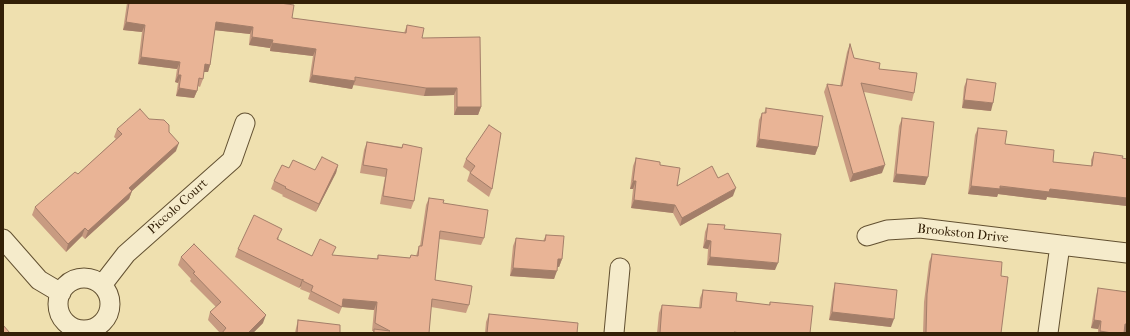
<!DOCTYPE html>
<html>
<head>
<meta charset="utf-8">
<style>
	body { margin:0 }
	#map { position:relative; width:1130px; height:336px; overflow:hidden; background:#efe0af; font-family:"IM FELL French Canon",serif }
	canvas { display:block }
	.frame { position:absolute; inset:0; border:4px solid #332007; pointer-events:none }
</style>
</head>
<body>
<div id="map">
<canvas width="1130" height="336"></canvas>
<div class="frame"></div>
</div>
<script>
const c = document.querySelector('canvas').getContext('2d');
c.lineJoin = 'round';
function shape(rows) {
  const path = new Path2D();
  for (const r of rows) {
    if (r.length === 3) {
      path.moveTo(r[0] + r[2], r[1]);
      path.arc(r[0], r[1], r[2], 0, 2 * Math.PI);
      continue;
    }
    path.moveTo(r[0], r[1]);
    for (let i = 2; i < r.length; i += 2) path.lineTo(r[i], r[i + 1]);
  }
  return path;
}
function stroke(path, color, width, dash) {
  c.strokeStyle = color;
  c.lineWidth = width;
  c.lineCap = dash ? 'butt' : 'round';
  c.setLineDash(dash || []);
  c.stroke(path);
}
function fillPath(path, color) {
  c.fillStyle = color;
  c.fill(path, 'evenodd');
}
function drawText(font, color, halo, rows, align = 'center') {
  c.font = font + ' "IM FELL French Canon",serif';
  c.lineWidth = 4;
  c.setLineDash([]);
  c.textBaseline = 'middle';
  c.strokeStyle = halo;
  c.fillStyle = color;
  for (const [text, x, y, turn = 0] of rows) {
    c.save();
    c.translate(x, y);
    c.rotate((+turn || 0) * Math.PI / 180);
    c.textAlign = isNaN(turn) ? turn : align;
    if (halo) c.strokeText(text, 0, 0);
    c.fillText(text, 0, 0);
    c.restore();
  }
}
const street = shape([
	[867,236,887,230,920,228,1060,245,1048,333],
	[3,239,39,280,61,293],
	[1060,245,1127,253],
	[84,304,26],
	[102,285,126,254,232,160,245,123],
	[614,333,620,268]
]);
stroke(street, '#625031', 21);
stroke(street, '#f5ebcb', 19);
fillPath(shape([
	[127,3,280,3,292,18,404,33,407,25,422,38,481,107,478,115,454,115,454,95,424,96,353,85,352,89,309,82,313,56,270,51,270,48,249,45,250,34,215,30,210,65,208,72,204,72,203,79,200,87,198,86,197,91,194,98,176,96,178,83,175,82,177,69,138,64,142,32,123,30],
	[850,44,854,58,879,69,914,93,912,101,864,92,882,173,850,182,824,92,827,84,840,86,847,52],
	[967,79,991,111,962,108,964,87],
	[766,108,818,147,815,155,756,147,759,120,762,113,764,113],
	[902,118,925,185,893,182,899,126],
	[149,119,169,132,176,151,132,191,129,199,85,239,82,236,66,252,32,215,35,207,78,174,116,139,114,137,117,129],
	[978,128,1005,144,1053,162,1091,166,1091,160,1094,152,1127,159,1127,206,1047,197,1046,200,998,194,997,197,968,194,975,135],
	[501,133,492,189,489,197,467,181,470,172,463,167,466,159],
	[367,142,402,147,403,144,414,201,411,209,380,204,385,177,360,173,364,150],
	[636,158,660,165,677,186,718,178,733,196,680,226,673,213,631,208,633,189,630,189,633,166],
	[338,165,336,173,316,212,282,196,283,195,271,189,274,181,289,168,315,170],
	[429,198,443,203,484,238,481,245,439,239,435,280,469,305,466,313,431,307,429,333,373,333,373,331,372,331,374,310,342,307,339,314,308,299,310,293,300,289,301,286,299,288,235,257,238,249,279,237,278,240,312,256,333,255,377,259,378,255,410,258,411,255,416,256,419,246,420,246,426,205],
	[708,224,724,229,775,270,707,265,708,249,703,248,705,232],
	[546,235,562,259,559,267,557,267,554,279,510,276,513,246,516,238,543,241],
	[932,254,1001,276,1001,333,923,333,924,302,929,262],
	[181,257,263,323,253,333,220,333,208,320,210,312,216,307,190,281,191,279,178,265],
	[835,283,891,327,829,320,833,291],
	[1098,288,1124,332,1124,333,1098,333,1098,329,1091,328,1096,296],
	[703,290,736,301,769,305,770,302,810,333,657,333,659,313,662,305,699,308,700,298],
	[489,314,577,333,485,333,486,322],
	[298,320,340,333,295,333,296,328]
]), '#c89b81');
fillPath(shape([
	[126,22,145,25,142,32,123,30],
	[216,22,253,27,250,34,213,30],
	[252,37,273,40,270,48,249,45],
	[272,43,316,49,313,56,270,51],
	[141,57,180,62,177,69,138,64],
	[205,64,210,65,208,72,202,72],
	[178,75,181,75,178,83,175,82],
	[312,75,355,81,352,89,309,82],
	[179,88,197,91,194,98,176,96],
	[426,88,457,88,454,95,424,96],
	[964,100,993,103,991,111,962,108],
	[457,107,481,107,478,115,454,115],
	[759,139,818,147,815,155,756,147],
	[179,143,176,151,132,191,129,199,85,239,88,231,129,188],
	[338,165,336,173,316,212,319,204],
	[885,165,882,173,850,182,853,174],
	[896,174,928,177,925,185,893,182],
	[633,181,636,181,633,189,630,189],
	[971,186,1050,189,1127,198,1127,206,1047,197,1046,200,998,194,997,197,968,194],
	[736,188,733,196,680,226,682,218],
	[634,200,675,205,673,213,631,208],
	[85,228,82,236,66,252,68,244],
	[706,240,711,241,708,249,703,248],
	[710,257,778,263,775,270,707,265],
	[558,259,562,259,559,267,555,267],
	[513,268,557,271,554,279,510,276],
	[303,279,301,286,299,288,302,280],
	[343,299,377,302,374,310,342,307],
	[832,312,894,319,891,327,829,320],
	[266,315,263,323,253,333,248,333],
	[1094,320,1101,321,1098,329,1091,328],
	[1125,324,1127,324,1127,333,1122,332],
	[1100,331,1112,333,1099,333]
]), '#a37e69');
const building = shape([
	[129,3,280,3,294,5,292,18,406,33,407,25,424,28,422,38,480,37,481,107,457,107,457,88,426,88,355,77,355,81,312,75,316,49,272,43,273,40,252,37,253,27,216,22,210,65,205,64,203,79,199,78,197,91,179,88,181,75,178,75,180,62,141,57,145,25,126,22,129,3],
	[850,44,854,58,880,63,879,69,917,73,914,93,861,83,885,165,853,174,827,84,842,86,850,44],
	[967,79,996,83,993,103,964,100,967,79],
	[766,108,823,116,818,147,759,139,762,113,766,113,766,108],
	[140,109,149,119,164,120,169,125,169,132,179,143,129,188,132,191,88,231,85,228,68,244,35,207,75,172,78,174,122,134,117,129,140,109],
	[902,118,934,122,928,177,896,174,902,118],
	[489,125,501,133,492,189,470,173,475,166,466,159,489,125],
	[978,128,1007,131,1005,144,1054,150,1053,162,1092,166,1094,152,1123,156,1122,158,1127,159,1127,198,1050,189,1049,192,1000,186,1000,189,971,186,978,128],
	[367,142,402,148,403,144,422,148,414,201,383,196,387,169,363,165,367,142],
	[322,157,338,165,319,204,285,188,286,187,274,181,282,165,289,168,293,160,315,170,322,157],
	[636,158,660,162,660,165,680,168,677,186,712,166,718,178,728,173,736,188,682,218,675,205,634,200,636,181,633,181,636,158],
	[429,198,444,200,443,203,488,210,484,238,440,231,435,280,472,286,469,305,432,299,429,333,374,333,374,329,390,331,375,323,377,302,343,299,342,307,311,291,313,286,303,281,303,279,302,280,238,249,254,215,282,229,277,239,312,256,320,239,336,247,332,255,378,259,378,255,410,258,411,255,418,256,419,246,422,246,429,198],
	[708,224,725,225,724,229,781,234,778,263,710,257,711,241,706,240,708,224],
	[546,235,564,236,562,259,558,259,557,271,513,268,516,238,545,241,546,235],
	[194,244,266,315,248,333,222,333,226,328,210,312,221,302,193,273,195,272,181,257,194,244],
	[932,254,1002,262,1001,276,1008,277,1001,333,926,333,927,294,932,254],
	[835,283,897,290,894,319,832,312,835,283],
	[1098,288,1127,292,1127,324,1125,324,1124,333,1112,333,1100,331,1101,321,1094,320,1098,288],
	[703,290,737,293,736,301,770,305,770,302,813,306,810,333,740,333,734,332,734,333,660,333,662,305,701,308,703,290],
	[489,314,578,323,577,333,487,333,489,314],
	[298,320,340,325,340,333,297,333,298,320],
	[3,325,10,333,3,333,3,325]
]);
fillPath(building, '#e9b496');
stroke(building, '#a37e69', 1);
drawText('13px', '#332007', '#f5ebcb', [
	["Piccolo Court",178,207,-42],
	["Brookston Drive",963,234,6]
]);
</script>
</body>
</html>
